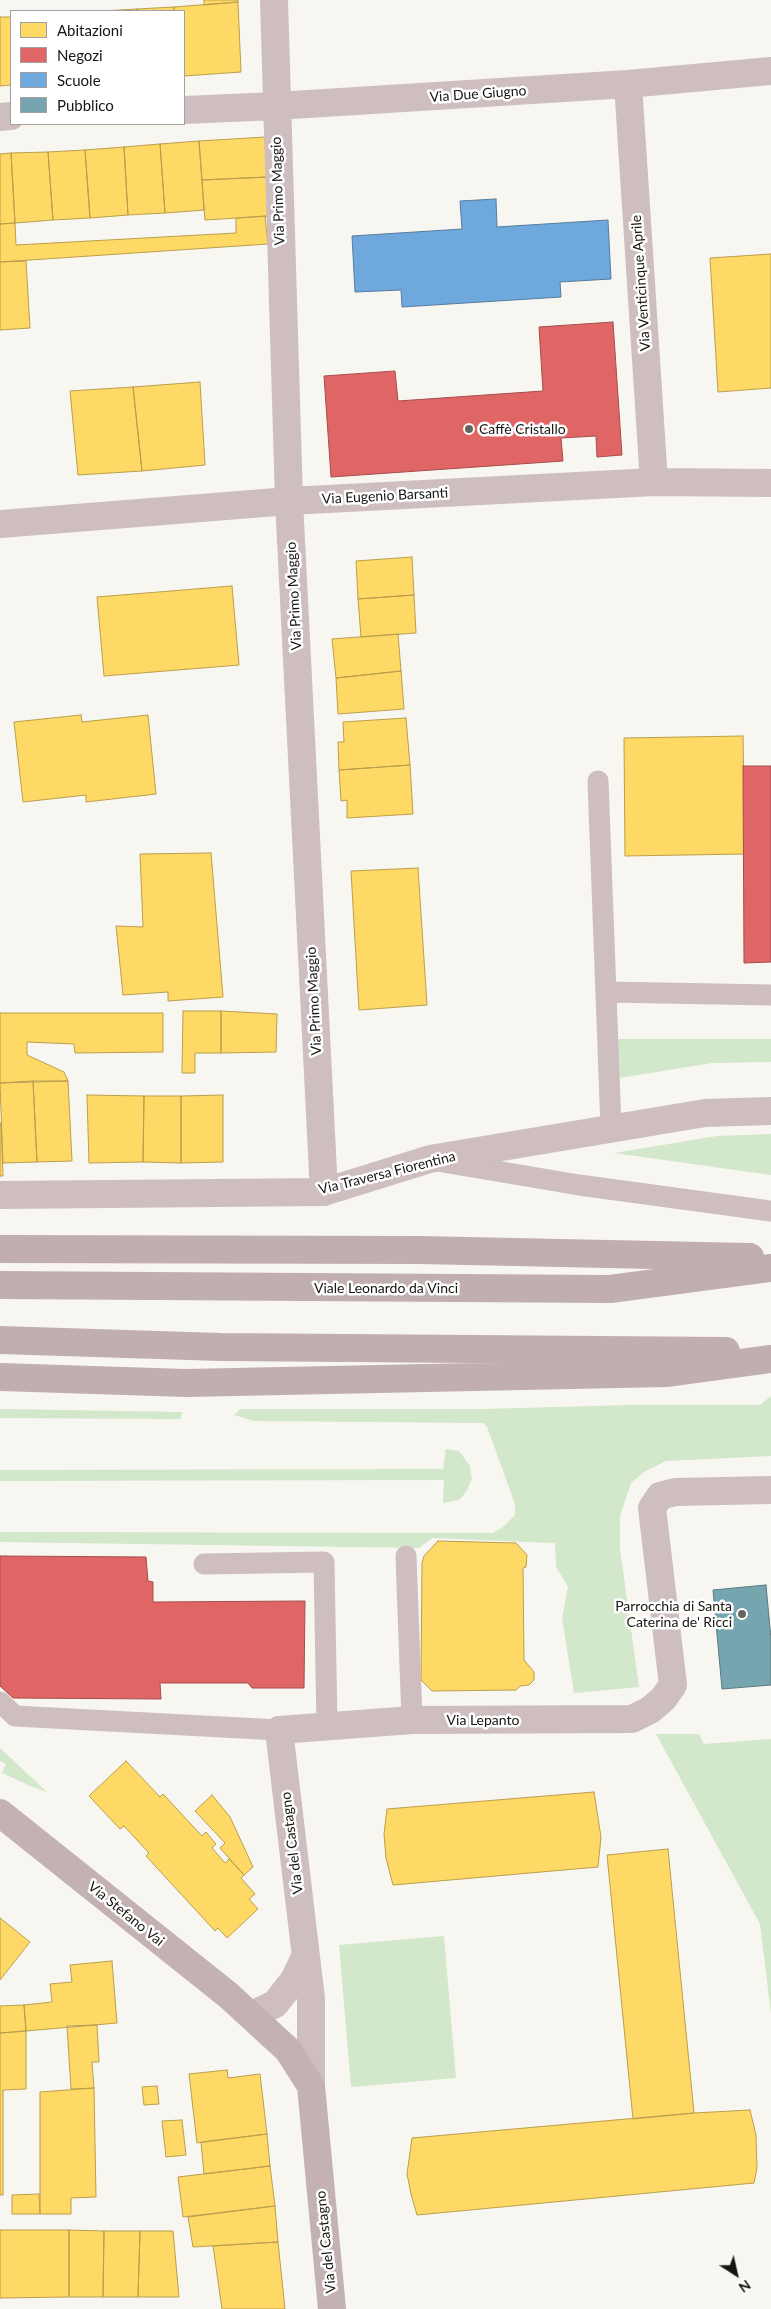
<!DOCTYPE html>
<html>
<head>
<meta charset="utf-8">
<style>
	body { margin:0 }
	#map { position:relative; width:771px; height:2309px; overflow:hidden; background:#f8f6f0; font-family:Lato,sans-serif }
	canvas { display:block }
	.legend { position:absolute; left:10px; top:10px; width:175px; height:115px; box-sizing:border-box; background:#fff; border:1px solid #a2a1a0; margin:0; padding:6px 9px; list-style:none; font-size:15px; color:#161511 }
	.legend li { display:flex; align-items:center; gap:10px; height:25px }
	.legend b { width:25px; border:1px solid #a2a1a0 }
	.north { position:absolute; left:711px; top:2249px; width:50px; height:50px; -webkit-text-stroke:4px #fff; paint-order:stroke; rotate:145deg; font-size:14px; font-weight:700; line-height:20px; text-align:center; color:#161511 }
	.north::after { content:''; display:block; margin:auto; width:18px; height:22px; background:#161511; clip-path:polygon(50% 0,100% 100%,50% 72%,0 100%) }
</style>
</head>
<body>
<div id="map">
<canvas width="771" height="2309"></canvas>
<ul class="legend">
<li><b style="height:14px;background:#ffd966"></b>Abitazioni</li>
<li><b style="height:14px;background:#e06666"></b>Negozi</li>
<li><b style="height:14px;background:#6fa8dc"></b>Scuole</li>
<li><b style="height:14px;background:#76a5af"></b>Pubblico</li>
</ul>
<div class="north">N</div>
</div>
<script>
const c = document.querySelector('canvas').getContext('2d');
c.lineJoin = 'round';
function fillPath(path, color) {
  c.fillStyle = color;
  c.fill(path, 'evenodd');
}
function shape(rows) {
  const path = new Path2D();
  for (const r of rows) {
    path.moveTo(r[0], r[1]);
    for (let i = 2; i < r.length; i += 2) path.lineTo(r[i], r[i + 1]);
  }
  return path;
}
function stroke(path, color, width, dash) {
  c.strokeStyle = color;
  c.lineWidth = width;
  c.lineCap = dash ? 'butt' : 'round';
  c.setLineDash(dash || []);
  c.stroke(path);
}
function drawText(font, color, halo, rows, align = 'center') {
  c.font = font + ' Lato,sans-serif';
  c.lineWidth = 5;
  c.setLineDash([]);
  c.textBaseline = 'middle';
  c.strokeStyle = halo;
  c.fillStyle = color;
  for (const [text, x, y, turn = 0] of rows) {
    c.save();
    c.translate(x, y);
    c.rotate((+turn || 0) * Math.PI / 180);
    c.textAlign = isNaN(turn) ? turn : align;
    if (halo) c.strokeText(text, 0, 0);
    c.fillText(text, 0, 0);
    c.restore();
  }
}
fillPath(shape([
	[614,1039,771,1039,771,1062,712,1063,614,1079],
	[771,1134,771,1175,614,1153,717,1136],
	[771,1396,771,1456,666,1461,644,1472,631,1483,620,1516,620,1549,639,1687,574,1693,562,1618,568,1587,556,1567,555,1543,432,1538,419,1548,0,1542,0,1532,493,1533,503,1527,515,1515,515,1504,487,1427,483,1423,254,1421,234,1415,240,1409,482,1409,630,1405,760,1405],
	[0,1409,182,1412,181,1419,0,1418],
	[446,1449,459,1451,470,1466,472,1479,466,1492,459,1500,443,1503,444,1480,0,1481,0,1470,443,1469],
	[656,1734,699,1734,704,1744,771,1739,771,2014,760,1924],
	[0,1748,47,1792,30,1786,2,1773,6,1764,0,1761],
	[444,1936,456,2078,351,2087,339,1945]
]), '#d3e7ca');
const homes = shape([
	[204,0,238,0,238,2,204,5,204,0],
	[238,2,241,72,184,76,184,11,174,11,174,7,238,2],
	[174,7,174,11,137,11,137,9,174,7],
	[137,9,137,11,102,11,137,9],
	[0,17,11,17,11,85,0,86,0,17],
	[265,137,267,177,202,180,199,141,265,137],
	[199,141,204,210,165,213,160,144,199,141],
	[160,144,165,213,128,215,124,147,160,144],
	[124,147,128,215,90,218,85,150,124,147],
	[85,150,90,218,53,220,48,152,85,150],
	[48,152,53,220,15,223,11,153,48,152],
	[11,153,15,223,0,224,0,154,11,153],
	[267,177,270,216,205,220,202,180,267,177],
	[265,216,268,244,0,262,0,224,15,223,16,245,236,233,236,218,265,216],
	[771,254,771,388,718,392,710,258,771,254],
	[26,261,30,328,0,330,0,262,26,261],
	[200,382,205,465,142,471,133,387,200,382],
	[133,387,142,471,78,475,70,391,133,387],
	[412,557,414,595,358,599,356,561,412,557],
	[232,586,239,665,104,676,97,597,232,586],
	[414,595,416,633,361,637,358,599,414,595],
	[398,634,401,671,336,678,332,639,398,634],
	[401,671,404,709,338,714,336,678,401,671],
	[81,715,82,722,148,715,156,794,86,802,86,795,23,802,14,722,81,715],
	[406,718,410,765,339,770,338,742,344,742,343,722,406,718],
	[743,736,745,854,625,856,624,738,743,736],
	[410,765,413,814,347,818,347,800,341,801,339,770,410,765],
	[211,853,223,997,168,1001,168,992,123,995,116,926,143,927,140,854,211,853],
	[418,868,427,1005,359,1010,351,871,418,868],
	[183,1011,221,1011,221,1053,195,1053,195,1073,182,1073,183,1011],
	[221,1011,277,1014,276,1052,221,1053,221,1011],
	[0,1013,163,1013,163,1052,75,1053,74,1044,27,1042,27,1055,64,1072,68,1081,0,1083,0,1013],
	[33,1081,68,1081,72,1161,37,1162,33,1081],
	[33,1081,37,1162,3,1163,0,1083,33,1081],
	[87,1095,144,1096,143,1162,89,1163,87,1095],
	[223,1095,223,1162,181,1163,181,1096,223,1095],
	[144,1096,181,1096,181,1163,143,1162,144,1096],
	[0,1123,1,1123,3,1176,0,1176,0,1123],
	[438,1541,516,1543,527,1555,526,1567,523,1568,524,1660,534,1672,534,1680,529,1685,520,1686,516,1690,432,1691,421,1680,422,1563,424,1556,438,1541],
	[126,1761,160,1797,163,1794,202,1836,206,1832,216,1844,212,1848,225,1863,229,1859,244,1875,241,1878,255,1894,249,1899,258,1909,227,1938,218,1928,215,1931,146,1856,149,1853,124,1826,120,1829,89,1796,126,1761],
	[594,1792,601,1837,598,1867,393,1885,386,1858,384,1834,387,1809,594,1792],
	[212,1795,230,1817,253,1867,244,1875,220,1848,225,1843,195,1811,212,1795],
	[668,1849,694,2113,633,2119,607,1855,668,1849],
	[0,1918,30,1942,0,1980,0,1918],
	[112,1961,117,2023,26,2031,24,2005,52,2002,50,1984,72,1982,70,1965,112,1961],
	[24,2005,26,2031,0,2033,0,2006,24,2005],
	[97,2025,99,2062,92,2062,94,2088,71,2089,67,2026,97,2025],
	[26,2031,26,2089,3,2090,3,2195,0,2195,0,2033,26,2031],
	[227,2070,228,2078,260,2074,267,2134,197,2143,189,2074,227,2070],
	[157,2086,159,2104,144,2105,142,2087,157,2086],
	[94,2088,96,2197,71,2198,71,2214,40,2214,40,2092,94,2088],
	[750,2110,756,2135,757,2168,754,2183,417,2215,411,2194,407,2174,412,2138,694,2113,750,2110],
	[182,2120,186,2155,166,2157,162,2121,182,2120],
	[267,2134,270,2166,204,2174,201,2142,267,2134],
	[270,2166,275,2206,183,2217,178,2177,270,2166],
	[39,2194,40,2214,12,2214,12,2195,39,2194],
	[275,2206,278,2242,193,2247,188,2217,275,2206],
	[0,2230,69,2230,69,2297,0,2298,0,2230],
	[69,2230,104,2231,103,2297,69,2297,69,2230],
	[104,2231,140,2231,138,2297,103,2297,104,2231],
	[140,2231,173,2231,179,2297,138,2297,140,2231],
	[278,2242,285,2309,222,2309,213,2246,278,2242]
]);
fillPath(homes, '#ffd966');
stroke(homes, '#b99e4c', 1);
const shops = shape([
	[613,322,622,455,597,457,596,436,561,438,563,461,331,477,324,376,395,371,398,401,543,391,539,327,613,322],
	[743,766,771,766,771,962,744,963,743,766],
	[0,1556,146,1557,148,1581,153,1582,153,1602,305,1601,304,1688,252,1688,248,1683,160,1683,161,1699,13,1698,0,1686,0,1556]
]);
fillPath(shops, '#e06666');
stroke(shops, '#a34e4c', 1);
const schools = shape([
	[496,199,497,227,608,220,611,279,560,282,561,297,402,307,401,290,355,292,352,236,462,229,460,201,496,199]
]);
fillPath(schools, '#6fa8dc');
stroke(schools, '#547c9f', 1);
const public = shape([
	[766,1585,771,1639,771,1685,722,1689,713,1590,766,1585]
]);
fillPath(public, '#76a5af');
stroke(public, '#597a80', 1);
stroke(shape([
	[598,781,611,1128],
	[606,992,771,995],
	[443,1162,579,1185,771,1211],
	[406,1556,412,1720],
	[204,1564,324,1562,327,1726],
	[0,1702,15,1716,279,1730]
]), '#cebebf', 21);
stroke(shape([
	[274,0,289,501,324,1192],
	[628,84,654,482],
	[184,110,276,106,628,84,771,71],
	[0,117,11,116],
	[0,524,289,501,654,482,771,483],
	[0,1195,324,1192,430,1159,705,1113,771,1111],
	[252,2015,275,2004,294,1980,305,1957],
	[311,2086,311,1999,279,1730,412,1720,632,1719,650,1710,663,1699,673,1685,652,1508,660,1496,675,1492,771,1490]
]), '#cebebf', 28);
stroke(shape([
	[0,1813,228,1995,288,2050,311,2086,332,2309]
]), '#c4b2b3', 28);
stroke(shape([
	[0,1249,419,1250,750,1257],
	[0,1285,610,1289,771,1268],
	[0,1340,221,1347,726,1351],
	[0,1377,186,1383,666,1373,771,1359]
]), '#c1aeaf', 28);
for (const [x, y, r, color] of [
	[469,429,5,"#65645f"],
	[742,1614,5,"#65645f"]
]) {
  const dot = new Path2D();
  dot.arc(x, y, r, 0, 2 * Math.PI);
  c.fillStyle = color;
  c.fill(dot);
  stroke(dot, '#fff', 2);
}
drawText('14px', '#161511', '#fff', [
	["Via Due Giugno",478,94,-4],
	["Via Primo Maggio",278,191,-92],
	["Via Venticinque Aprile",641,283,-94],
	["Via Eugenio Barsanti",385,496,-3],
	["Via Primo Maggio",294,596,-93],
	["Via Primo Maggio",314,1001,-93],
	["Via Traversa Fiorentina",387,1173,-14],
	["Viale Leonardo da Vinci",386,1288],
	["Via Lepanto",483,1720],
	["Via del Castagno",292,1843,-97],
	["Via Stefano Vai",126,1914,39],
	["Via del Castagno",326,2242,-96]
]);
drawText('14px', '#161511', '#fff', [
	["Caffè Cristallo",479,429],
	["Parrocchia di Santa",732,1606,"right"],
	["Caterina de' Ricci",732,1622,"right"]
], 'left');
</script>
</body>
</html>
